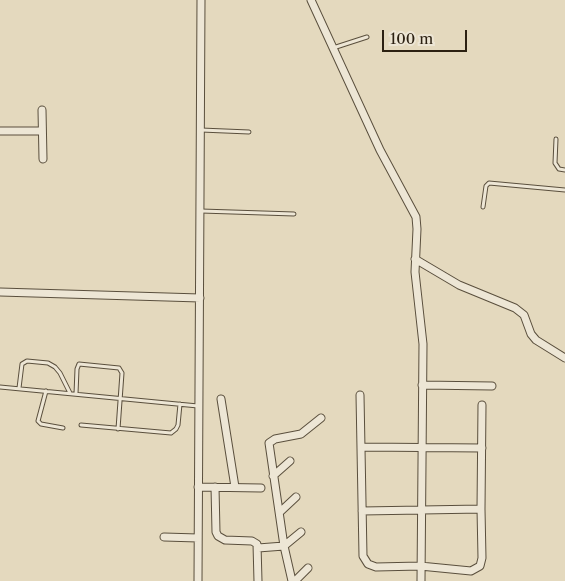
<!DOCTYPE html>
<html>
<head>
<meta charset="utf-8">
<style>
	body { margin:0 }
	#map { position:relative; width:565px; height:581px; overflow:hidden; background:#e4d9be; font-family:"Libre Caslon Text",serif }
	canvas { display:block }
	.scale { position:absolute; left:382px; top:30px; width:85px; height:22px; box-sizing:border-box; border:2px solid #2c2112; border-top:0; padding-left:6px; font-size:15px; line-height:18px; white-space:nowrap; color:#2c2112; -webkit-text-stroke:4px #ede6d5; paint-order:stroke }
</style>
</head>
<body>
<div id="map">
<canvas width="565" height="581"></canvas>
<div class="scale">100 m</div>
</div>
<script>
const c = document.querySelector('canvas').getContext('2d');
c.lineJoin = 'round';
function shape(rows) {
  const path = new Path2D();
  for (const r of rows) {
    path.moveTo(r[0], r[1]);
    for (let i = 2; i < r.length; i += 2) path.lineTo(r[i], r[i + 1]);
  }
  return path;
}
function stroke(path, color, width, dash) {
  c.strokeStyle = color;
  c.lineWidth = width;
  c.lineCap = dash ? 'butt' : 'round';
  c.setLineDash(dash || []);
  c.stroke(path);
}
const lane = shape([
	[333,48,367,37],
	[201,130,249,132],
	[556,139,555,163,559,169,565,170],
	[483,207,486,186,489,183,565,190],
	[201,211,294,214],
	[0,387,198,406],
	[19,388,22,364,27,361,48,363,55,367,60,373,70,393],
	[46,391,38,421,41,424,63,428],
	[76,394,77,369,79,364,119,368,122,373,118,429],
	[81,425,171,433,176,429,178,425,180,404]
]);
const street = shape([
	[311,0,380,150,416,217,417,229,415,272,423,344,421,581],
	[42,110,43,159],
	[0,131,42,131],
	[415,259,459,285,515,308,524,315,531,334,536,340,565,358],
	[0,292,200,298],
	[422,385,492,386],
	[360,395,363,556,368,564,376,567,420,566,471,571,480,566,482,558,481,509,482,405],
	[221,399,235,487],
	[362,447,482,448],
	[273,476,290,461],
	[198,487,261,488],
	[215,487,216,532,218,536,225,540,252,541,257,544,258,581],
	[362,511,481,509],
	[280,512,296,497],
	[164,537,198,538],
	[258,548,284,546,301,532],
	[198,581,201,0],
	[292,581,284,546,269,443,275,439,301,434,321,418],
	[295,581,308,568]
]);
stroke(lane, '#5a4f3d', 5);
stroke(street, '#5a4f3d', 9);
stroke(lane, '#ede6d5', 3);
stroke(street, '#ede6d5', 7);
</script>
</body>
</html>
